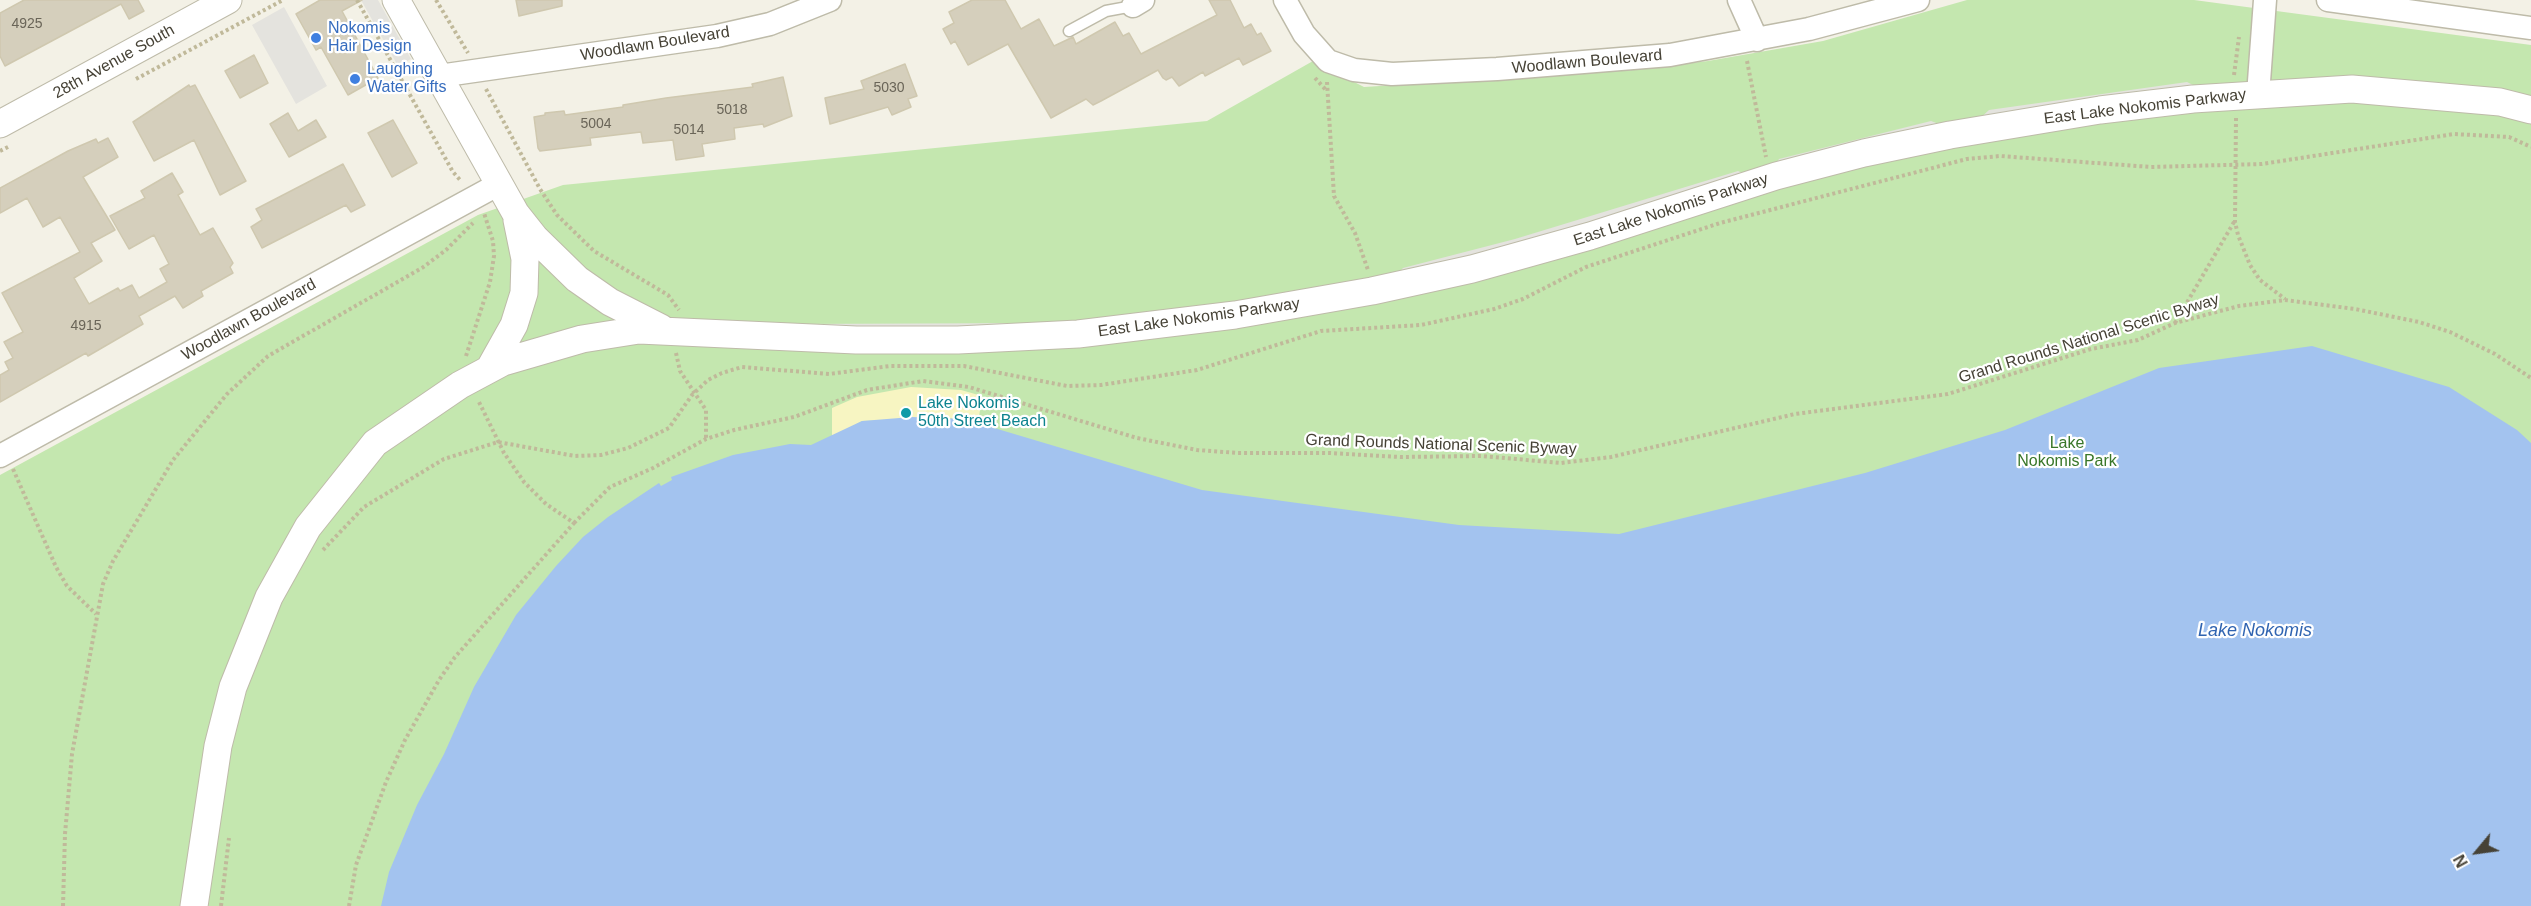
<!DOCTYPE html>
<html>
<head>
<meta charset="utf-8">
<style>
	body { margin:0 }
	#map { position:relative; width:2531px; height:906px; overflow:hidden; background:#f3f1e6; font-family:Arial,sans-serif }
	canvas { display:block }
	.north { position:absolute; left:2447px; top:822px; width:60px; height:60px; -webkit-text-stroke:4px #fff; paint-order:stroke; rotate:241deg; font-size:16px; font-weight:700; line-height:24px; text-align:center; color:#464236 }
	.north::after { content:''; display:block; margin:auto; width:21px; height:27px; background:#464236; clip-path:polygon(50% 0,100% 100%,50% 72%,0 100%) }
</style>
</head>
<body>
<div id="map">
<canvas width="2531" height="906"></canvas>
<div class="north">N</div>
</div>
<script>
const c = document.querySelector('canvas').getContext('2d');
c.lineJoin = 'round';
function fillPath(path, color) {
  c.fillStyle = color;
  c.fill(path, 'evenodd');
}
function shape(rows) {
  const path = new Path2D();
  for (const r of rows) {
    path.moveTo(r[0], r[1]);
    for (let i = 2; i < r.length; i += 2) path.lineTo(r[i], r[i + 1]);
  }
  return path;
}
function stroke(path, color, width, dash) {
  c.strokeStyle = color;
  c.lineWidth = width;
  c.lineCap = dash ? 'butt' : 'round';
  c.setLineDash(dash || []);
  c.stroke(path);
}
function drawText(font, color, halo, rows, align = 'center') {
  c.font = font + ' Arial,sans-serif';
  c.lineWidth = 4.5;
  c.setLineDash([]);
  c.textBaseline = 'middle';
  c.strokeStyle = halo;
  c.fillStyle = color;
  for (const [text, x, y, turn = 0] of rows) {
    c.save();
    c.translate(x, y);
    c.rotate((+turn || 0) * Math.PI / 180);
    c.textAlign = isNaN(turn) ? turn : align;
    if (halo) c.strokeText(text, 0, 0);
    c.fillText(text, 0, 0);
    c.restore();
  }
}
fillPath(shape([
	[1967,0,2194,0,2531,45,2531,906,0,906,0,475,478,215,563,185,1207,121,1313,61,1364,87,1632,70,1708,61,1823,41]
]), '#c4e7af');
fillPath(shape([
	[911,387,961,390,982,396,978,424,964,419,946,418,862,421,832,437,832,408,857,397]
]), '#f7f5c2');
fillPath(shape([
	[361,0,378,0,411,59,398,66],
	[284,7,327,86,296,104,252,25],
	[2187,82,2203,90,1976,122,1989,110],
	[1931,121,1947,127,1772,170,1779,159],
	[1738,171,1751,177,1392,280,1403,268,1515,239],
	[1040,323,891,336,789,324]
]), '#e4e3de');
fillPath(shape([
	[2312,346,2449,387,2517,430,2531,443,2531,906,381,906,389,872,417,805,444,754,474,687,516,615,556,566,583,537,608,517,659,483,661,486,672,480,671,477,733,455,790,444,811,445,862,421,912,417,964,419,1202,490,1459,525,1619,534,1865,473,2005,430,2159,368]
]), '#a3c3ef');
const building = shape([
	[24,0,138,0,144,11,129,19,121,4,5,66,0,56,0,13,24,0],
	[320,0,362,0,342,11,378,78,348,95,321,47,316,50,296,14,320,0],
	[516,0,562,0,562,6,519,16,516,0],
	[972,0,1005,0,1021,29,1039,19,1054,46,1073,37,1076,44,1115,22,1123,36,1129,33,1141,54,1217,15,1209,0,1230,0,1244,28,1251,24,1257,35,1261,33,1271,51,1243,65,1239,58,1205,76,1203,72,1179,86,1172,77,1166,80,1163,78,1158,70,1101,101,1093,105,1086,99,1051,118,1008,44,968,65,955,41,951,44,943,29,954,23,949,12,972,0],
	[254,55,268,83,240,98,225,71,254,55],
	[905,64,917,96,908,99,911,107,892,115,888,107,830,124,825,98,864,89,861,81,905,64],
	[783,77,792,116,764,127,763,124,734,128,735,139,702,144,704,156,676,160,673,140,643,143,641,132,590,138,591,145,540,151,538,148,534,117,545,115,545,113,564,111,565,115,623,107,623,105,666,98,753,87,752,84,783,77],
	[189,85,190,87,195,85,246,181,220,195,194,140,154,161,133,122,189,85],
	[288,113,298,131,316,120,326,137,289,157,270,124,288,113],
	[393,120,417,163,392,177,368,133,393,120],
	[108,138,118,157,83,177,115,230,91,243,102,261,74,278,89,304,118,288,120,291,132,285,139,298,167,282,160,269,169,264,154,235,129,249,110,216,145,198,141,191,172,173,183,192,178,195,200,235,213,228,233,263,230,267,233,273,201,291,203,296,183,308,175,296,139,316,143,324,88,356,86,353,0,402,0,375,9,370,5,362,13,358,4,342,23,332,2,293,80,252,60,217,43,227,27,198,0,213,0,188,68,151,96,139,98,143,108,138],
	[343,164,365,205,351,212,346,205,262,248,251,227,262,220,256,209,343,164]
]);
fillPath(building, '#d5cfbc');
stroke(building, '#cfc8af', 1.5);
const service = shape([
	[1069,31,1106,11,1133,6]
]);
const minor = shape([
	[1285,0,1304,34,1328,61,1354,70,1392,74,1497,69,1670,55,1809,29,1918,0],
	[1739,0,1757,40],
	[2328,0,2531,28],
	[1133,6,1143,0],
	[439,76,717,36,770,24,830,0],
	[2258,95,2265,0],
	[0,456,499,184]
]);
const tertiary = shape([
	[396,0,516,214,535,238,577,279,610,302,661,328],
	[0,124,228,0],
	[491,366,514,325,524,293,525,259,517,220],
	[194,906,218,746,233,687,269,597,308,527,375,443,460,385,503,362,582,339,639,330,856,340,958,340,1078,334,1235,315,1372,291,1472,269,1590,236,1776,176,1864,153,1950,135,2100,110,2193,99,2352,89,2500,102,2531,110]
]);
stroke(service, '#bebba9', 13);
stroke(minor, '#bebba9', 25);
stroke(tertiary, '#bebba9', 29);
stroke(shape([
	[357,0,453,172,461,181],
	[436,0,468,53],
	[1747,61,1766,157],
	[2234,75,2239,37],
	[1315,78,1326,90],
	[136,79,283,0],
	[1327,82,1334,196,1355,233,1368,270],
	[486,89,540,189,557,215,594,251,668,295,679,310],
	[2236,118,2235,222,2238,235,2250,265,2260,280,2285,299],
	[0,151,10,146],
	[2175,323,2234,222],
	[676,353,680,371,706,410,706,439],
	[466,356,490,282,494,256,493,241,484,213],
	[13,469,56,567,67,586,96,614],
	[574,523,610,487,653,468,706,439,734,430,794,417,867,390,923,381,969,387,1137,438,1197,450,1238,453,1329,453,1400,457,1482,456,1561,463,1611,457,1795,414,1948,394,2091,349,2138,340,2175,323,2239,306,2285,300,2355,309,2419,322,2450,332,2495,354,2531,378],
	[323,550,364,507,444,459,498,442,575,456,601,455,628,448,669,428,692,395,708,380,722,373,742,367,829,374,890,366,964,366,1067,386,1101,385,1197,370,1321,331,1421,325,1494,309,1523,299,1586,267,1720,223,1967,159,2000,156,2151,167,2262,164,2454,134,2509,137,2531,147],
	[63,906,65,834,72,754,103,584,113,561,173,460,227,394,268,356,422,268,446,250,473,223],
	[221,906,229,838],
	[349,906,356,865,386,782,405,740,439,680,455,657,574,523,546,504,524,482,504,453,478,400]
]), '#c0b99a', 4, [3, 3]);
stroke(service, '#fff', 10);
stroke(minor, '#fff', 22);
stroke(tertiary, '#fff', 27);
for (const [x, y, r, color] of [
	[316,38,6,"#3f7fe0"],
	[355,79,6,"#3f7fe0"],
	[906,413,6,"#0f9aa8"]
]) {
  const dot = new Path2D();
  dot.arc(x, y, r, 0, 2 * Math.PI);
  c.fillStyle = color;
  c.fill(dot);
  stroke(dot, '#fff', 2);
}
drawText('14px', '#6a6558', null, [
	["4925",27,24],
	["5030",889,88],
	["5018",732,110],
	["5004",596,124],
	["5014",689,130],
	["4915",86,326]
]);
drawText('16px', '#366cbe', '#fff', [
	["Nokomis",328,29],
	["Hair Design",328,47],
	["Laughing",367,70],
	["Water Gifts",367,88]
], 'left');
drawText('16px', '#464236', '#fff', [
	["Woodlawn Boulevard",655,44,-9],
	["28th Avenue South",114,62,-29],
	["Woodlawn Boulevard",1587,62,-5],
	["East Lake Nokomis Parkway",2145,107,-7],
	["East Lake Nokomis Parkway",1671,210,-18],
	["East Lake Nokomis Parkway",1199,318,-8],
	["Woodlawn Boulevard",249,320,-29],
	["Grand Rounds National Scenic Byway",2089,339,-17],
	["Grand Rounds National Scenic Byway",1441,445,2]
]);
drawText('16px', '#0d838f', '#fff', [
	["Lake Nokomis",918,404],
	["50th Street Beach",918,422]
], 'left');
drawText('16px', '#397729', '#fff', [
	["Lake",2067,444],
	["Nokomis Park",2067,462]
]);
drawText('italic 18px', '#3064b1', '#fff', [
	["Lake Nokomis",2255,631]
]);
</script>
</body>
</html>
